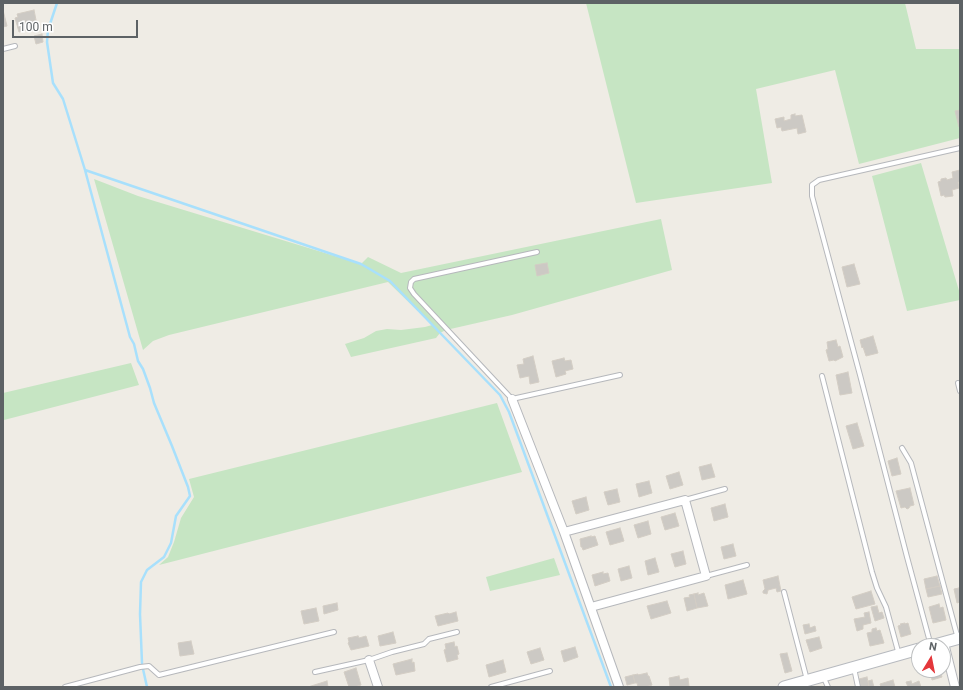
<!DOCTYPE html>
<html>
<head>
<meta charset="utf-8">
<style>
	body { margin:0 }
	#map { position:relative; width:963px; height:690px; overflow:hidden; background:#efece5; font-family:Roboto,sans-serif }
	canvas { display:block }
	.frame { position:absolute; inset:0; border:4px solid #5d6265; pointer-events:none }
	.north { position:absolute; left:911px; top:638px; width:40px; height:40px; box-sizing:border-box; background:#fff; border:1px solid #bec0c1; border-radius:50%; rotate:10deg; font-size:11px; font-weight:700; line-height:16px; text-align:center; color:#5d6265 }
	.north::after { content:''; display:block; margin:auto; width:14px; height:18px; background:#e4373b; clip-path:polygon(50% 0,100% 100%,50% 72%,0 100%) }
	.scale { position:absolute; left:12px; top:20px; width:126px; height:18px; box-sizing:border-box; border:2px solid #5d6265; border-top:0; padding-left:5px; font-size:12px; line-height:14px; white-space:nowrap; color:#5d6265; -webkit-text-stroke:3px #fff; paint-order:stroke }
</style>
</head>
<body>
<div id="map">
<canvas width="963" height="690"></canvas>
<div class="frame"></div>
<div class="north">N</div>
<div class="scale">100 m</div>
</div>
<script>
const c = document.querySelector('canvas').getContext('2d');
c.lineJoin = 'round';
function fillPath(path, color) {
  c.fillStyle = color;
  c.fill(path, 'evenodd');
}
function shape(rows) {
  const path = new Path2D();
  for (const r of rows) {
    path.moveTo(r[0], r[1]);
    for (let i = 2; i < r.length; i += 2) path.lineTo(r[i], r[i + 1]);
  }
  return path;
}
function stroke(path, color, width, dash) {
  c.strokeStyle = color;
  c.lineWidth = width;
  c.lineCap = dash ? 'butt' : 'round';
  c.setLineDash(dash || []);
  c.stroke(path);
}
fillPath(shape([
	[586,3,867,3,868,4,905,3,916,49,960,49,960,138,859,164,835,70,756,89,772,183,636,203],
	[921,163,960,294,960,300,907,311,872,176],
	[94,179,138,196,361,264,368,257,401,273,661,219,672,270,512,315,446,330,440,333,436,338,351,357,345,344,364,338,376,331,387,329,401,330,425,327,432,325,388,282,169,335,153,341,143,350],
	[131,363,139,385,4,420,3,419,3,393],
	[497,403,522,472,159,565,168,557,174,542,181,518,194,497,189,479],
	[554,558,560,575,490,591,486,577]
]), '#c6e5c3');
stroke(shape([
	[57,3,48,30,47,42,53,83,63,99,85,170,130,337,134,344,138,361,143,369,150,388,154,403,172,446,188,487,190,496,176,516,171,543,164,557,147,570,141,582,140,614,142,663],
	[85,170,361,264,390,281,500,395,509,412,611,687],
	[143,669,147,687]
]), '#a8e0fc', 2.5);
const building = shape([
	[3,10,7,26,3,27,3,10],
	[34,10,37,25,34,25,35,28,19,32,15,18,18,17,17,14,34,10],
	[42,34,43,42,36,44,34,36,42,34],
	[960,110,960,127,959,127,955,111,960,110],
	[795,114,795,116,802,115,806,132,798,134,797,128,782,131,781,127,777,128,775,119,784,117,784,121,791,119,791,115,795,114],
	[960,170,960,182,958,182,959,188,952,190,953,196,945,197,944,195,941,196,938,182,941,181,941,179,946,178,947,180,953,178,952,172,960,170],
	[547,263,549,273,537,276,535,265,547,263],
	[854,264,860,284,847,287,842,267,854,264],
	[873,336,878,353,866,356,863,347,862,348,860,340,873,336],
	[836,340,838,347,840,346,843,357,835,361,834,360,829,361,826,350,828,349,827,342,836,340],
	[533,356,539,382,530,384,529,376,520,378,517,365,524,364,523,359,533,356],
	[564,358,565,361,571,360,573,369,565,371,566,374,556,377,552,361,564,358],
	[848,372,852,393,840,395,836,375,848,372],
	[857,423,864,446,853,449,846,426,857,423],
	[897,458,901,474,892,476,888,461,897,458],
	[711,464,715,477,702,480,699,467,711,464],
	[679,472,683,485,670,489,666,476,679,472],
	[649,481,652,493,639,497,636,484,649,481],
	[910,488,914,505,910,506,909,508,907,509,905,507,901,508,896,491,910,488],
	[617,489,620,502,608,505,604,492,617,489],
	[586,497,589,510,576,514,572,501,586,497],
	[725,504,728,517,714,521,711,508,725,504],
	[675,513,679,526,665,530,661,517,675,513],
	[648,521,651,534,638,538,634,525,648,521],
	[620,528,624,541,610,545,606,532,620,528],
	[591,536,591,537,595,536,598,545,583,550,582,547,581,547,580,539,591,536],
	[733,544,736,556,724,559,721,547,733,544],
	[683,551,686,564,675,567,671,554,683,551],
	[655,558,659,572,648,575,645,561,655,558],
	[629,566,632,578,621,581,618,569,629,566],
	[603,572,603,574,608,573,610,581,595,586,592,575,603,572],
	[778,576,781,591,777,592,776,588,768,590,767,594,763,593,763,591,765,589,763,580,778,576],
	[937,576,940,586,926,589,924,579,937,576],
	[743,580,747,594,728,599,725,585,743,580],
	[940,586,942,594,928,597,926,589,940,586],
	[959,588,960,592,960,602,957,603,954,589,959,588],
	[871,591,875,604,856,609,852,597,871,591],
	[698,593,698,595,704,593,708,606,697,608,694,594,698,593],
	[694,594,697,608,687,611,684,598,690,597,689,595,694,594],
	[667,601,671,613,651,619,647,606,667,601],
	[337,603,338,610,324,614,323,606,337,603],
	[939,604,940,608,943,607,946,620,933,623,929,607,939,604],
	[877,606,879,613,882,612,884,618,875,621,871,607,877,606],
	[316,608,319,621,304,624,301,611,316,608],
	[456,612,458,621,438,626,435,616,448,613,449,614,456,612],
	[869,612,871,623,863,625,863,629,857,631,854,619,865,617,864,613,869,612],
	[809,624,810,628,815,626,816,631,805,634,803,625,809,624],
	[905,624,908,623,911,634,901,637,898,626,901,625,900,624,905,623,905,624],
	[876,628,877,631,880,630,884,643,870,646,867,633,872,632,872,629,876,628],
	[393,632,396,643,380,646,378,636,393,632],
	[358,636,359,638,366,636,369,646,351,650,348,643,349,642,348,638,358,636],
	[819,637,822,648,810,652,806,640,819,637],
	[191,641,194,654,180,656,178,643,191,641],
	[454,642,455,647,457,646,459,654,457,655,458,659,447,662,444,650,446,649,445,644,454,642],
	[575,647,578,657,564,662,561,651,575,647],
	[540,648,544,660,531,664,527,652,540,648],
	[787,653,792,671,785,673,780,654,787,653],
	[412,659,412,663,414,662,415,671,396,675,393,664,412,659],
	[503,660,506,672,489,677,486,665,503,660],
	[356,668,361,685,354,687,349,687,344,672,356,668],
	[930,670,940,670,942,677,932,680,930,670],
	[647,673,648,676,649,676,652,685,645,687,638,687,637,683,635,683,633,675,638,674,638,675,647,673],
	[633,675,635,683,627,685,625,677,633,675],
	[679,676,680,680,688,678,689,686,686,687,670,687,669,678,679,676],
	[867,677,869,687,861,687,859,679,867,677],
	[872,680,874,687,869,687,868,681,872,680],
	[893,680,895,687,881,687,880,684,893,680],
	[327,681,328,687,308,687,327,681],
	[911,681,912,684,919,681,921,687,908,687,906,682,911,681]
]);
fillPath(building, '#ccc9c4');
stroke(building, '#d3cdc4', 1);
const lane = shape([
	[3,49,15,46],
	[537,252,414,279,411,282,410,288,414,294,512,399,620,375],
	[822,376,872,572,877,588,886,607,899,655],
	[958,383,960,391],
	[902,448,911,463,958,639],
	[685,500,725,489],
	[706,576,747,565],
	[784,592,807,680],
	[931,646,907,557,860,375,812,196,812,185,819,180,960,148],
	[854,668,858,687],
	[315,672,369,660,392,652,424,644,429,639,457,632],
	[823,676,828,687],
	[65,687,140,667,149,666,159,675,334,632],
	[491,687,550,671]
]);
const street = shape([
	[512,399,564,532],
	[591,607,706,576,685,500,564,532,619,687],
	[944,643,955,687],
	[369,660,378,687]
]);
const secondary = shape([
	[931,646,960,638],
	[784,687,919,649]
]);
stroke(lane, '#b6b8bc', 6);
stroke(street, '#b6b8bc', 10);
stroke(secondary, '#b7babf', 13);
stroke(lane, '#fff', 4);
stroke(street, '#fff', 8);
stroke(secondary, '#fff', 11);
</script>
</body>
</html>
